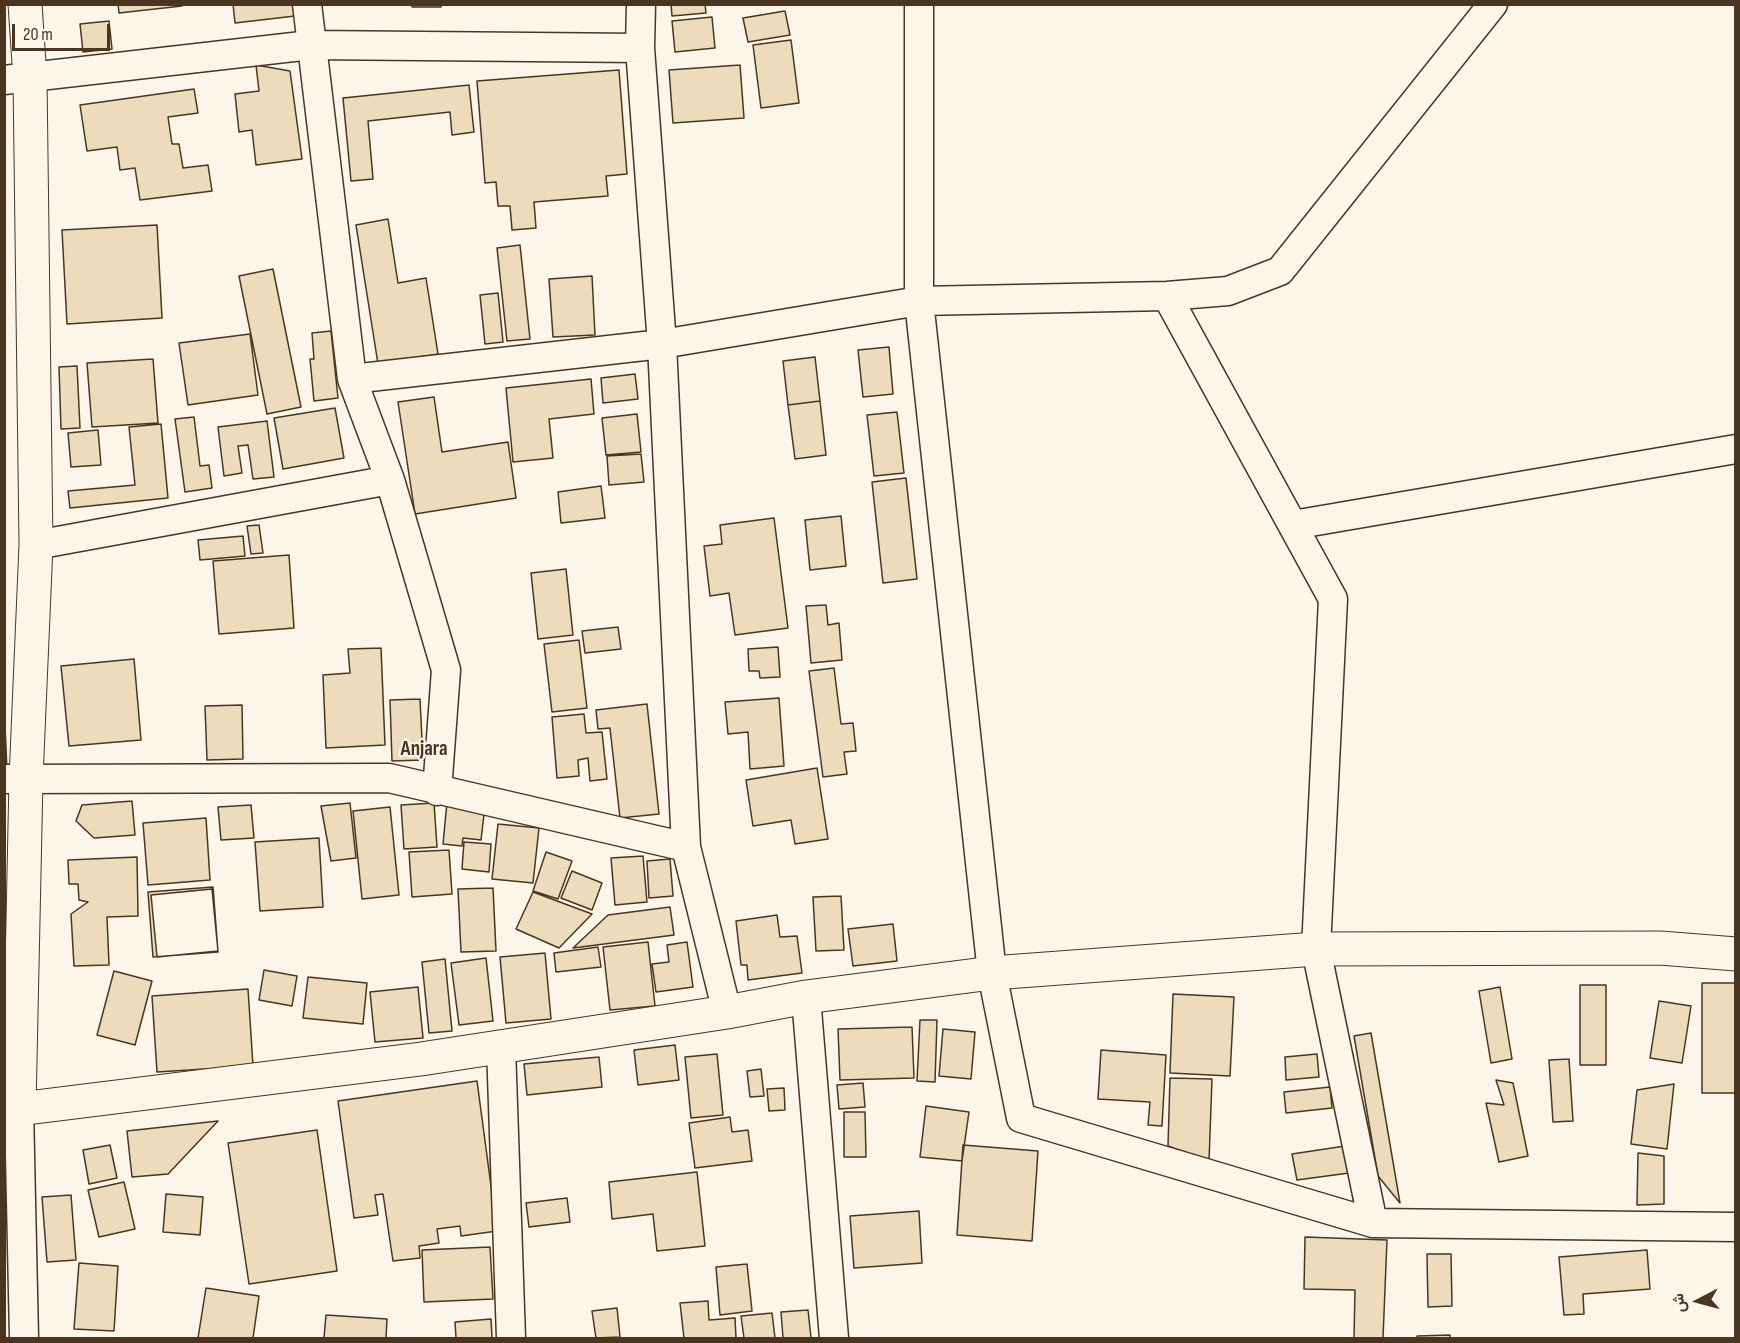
<!DOCTYPE html>
<html>
<head>
<meta charset="utf-8">
<style>
	body { margin:0 }
	#map { position:relative; width:1740px; height:1343px; overflow:hidden; background:#fbf6e9; font-family:"Sofia Sans Condensed",Vazirmatn,sans-serif }
	canvas { display:block }
	.frame { position:absolute; inset:0; border:6px solid #4a3520; pointer-events:none }
	.north { position:absolute; left:1668px; top:1271px; width:60px; height:60px; -webkit-text-stroke:4px #fbf6e9; paint-order:stroke; rotate:264deg; font-size:16px; font-weight:700; line-height:24px; text-align:center; color:#4a3520 }
	.north::after { content:''; display:block; margin:auto; width:21px; height:27px; background:#4a3520; clip-path:polygon(50% 0,100% 100%,50% 72%,0 100%) }
	.scale { position:absolute; left:12px; top:24px; width:98px; height:27px; box-sizing:border-box; border:3px solid #4a3520; border-top:0; padding-left:8px; font-size:18px; line-height:21px; white-space:nowrap; color:#4a3520; -webkit-text-stroke:4px #fbf6e9; paint-order:stroke }
</style>
</head>
<body>
<div id="map">
<canvas width="1740" height="1343"></canvas>
<div class="frame"></div>
<div class="north">ش</div>
<div class="scale">20 m</div>
</div>
<script>
const c = document.querySelector('canvas').getContext('2d');
c.lineJoin = 'round';
function fillPath(path, color) {
  c.fillStyle = color;
  c.fill(path, 'evenodd');
}
function shape(rows) {
  const path = new Path2D();
  for (const r of rows) {
    path.moveTo(r[0], r[1]);
    for (let i = 2; i < r.length; i += 2) path.lineTo(r[i], r[i + 1]);
  }
  return path;
}
function stroke(path, color, width, dash) {
  c.strokeStyle = color;
  c.lineWidth = width;
  c.lineCap = dash ? 'butt' : 'round';
  c.setLineDash(dash || []);
  c.stroke(path);
}
function drawText(font, color, halo, rows, align = 'center') {
  c.font = font + ' "Sofia Sans Condensed",sans-serif';
  c.lineWidth = 4.5;
  c.setLineDash([]);
  c.textBaseline = 'middle';
  c.strokeStyle = halo;
  c.fillStyle = color;
  for (const [text, x, y, turn = 0] of rows) {
    c.save();
    c.translate(x, y);
    c.rotate((+turn || 0) * Math.PI / 180);
    c.textAlign = isNaN(turn) ? turn : align;
    if (halo) c.strokeText(text, 0, 0);
    c.fillText(text, 0, 0);
    c.restore();
  }
}
const building = shape([
	[118,4,182,4,182,6,119,13,118,4],
	[233,4,293,4,295,16,235,23,233,4],
	[412,4,441,4,441,7,412,7,412,4],
	[671,4,705,4,706,13,672,16,671,4],
	[785,11,790,35,748,42,743,18,785,11],
	[712,17,715,48,675,52,672,21,712,17],
	[109,21,112,49,83,52,80,24,109,21],
	[791,40,799,103,761,108,753,45,791,40],
	[256,65,290,71,302,159,256,165,252,130,239,132,235,94,259,91,256,65],
	[740,65,744,118,673,123,669,70,740,65],
	[619,70,627,174,606,176,608,196,534,202,536,228,512,230,510,206,498,206,496,182,485,183,477,81,619,70],
	[469,85,474,132,452,135,450,112,368,121,373,179,351,181,343,98,469,85],
	[194,89,198,113,168,117,172,144,179,144,183,168,208,165,212,191,140,200,135,168,120,170,117,147,87,151,80,105,194,89],
	[388,219,398,283,426,278,438,354,378,364,356,225,388,219],
	[157,225,162,318,67,324,62,230,157,225],
	[520,245,530,339,507,341,497,248,520,245],
	[273,269,301,407,267,414,239,276,273,269],
	[592,276,595,335,553,337,549,279,592,276],
	[498,293,503,342,485,344,480,295,498,293],
	[331,331,338,398,314,401,310,359,314,359,312,333,331,331],
	[250,334,258,395,188,405,179,343,250,334],
	[889,347,893,394,863,397,858,350,889,347],
	[815,357,820,401,788,405,783,361,815,357],
	[153,359,158,423,92,427,87,363,153,359],
	[77,366,80,428,61,429,59,367,77,366],
	[635,374,638,399,603,403,601,378,635,374],
	[591,379,594,414,549,419,553,458,513,462,506,388,591,379],
	[434,397,442,452,508,442,516,498,415,514,398,402,434,397],
	[820,401,826,455,795,459,788,405,820,401],
	[335,408,344,458,283,469,274,418,335,408],
	[897,412,904,473,874,476,867,415,897,412],
	[637,414,641,452,606,455,602,418,637,414],
	[194,417,200,466,209,465,212,488,185,492,175,419,194,417],
	[267,421,274,477,253,479,248,445,238,446,242,473,224,476,218,427,267,421],
	[161,424,168,498,70,508,68,491,135,485,129,427,161,424],
	[98,430,101,465,71,467,68,433,98,430],
	[641,454,644,482,609,485,607,456,641,454],
	[906,478,917,579,883,583,872,482,906,478],
	[601,486,605,518,561,523,558,492,601,486],
	[841,516,846,566,810,570,805,520,841,516],
	[774,518,788,628,735,635,729,593,710,596,704,546,722,544,720,525,774,518],
	[259,525,263,553,251,554,247,526,259,525],
	[243,536,245,556,200,560,198,540,243,536],
	[289,555,294,628,219,634,213,561,289,555],
	[566,569,573,635,538,639,531,573,566,569],
	[826,605,828,625,839,623,842,660,811,663,806,606,826,605],
	[618,627,621,649,585,653,582,631,618,627],
	[579,640,587,708,552,712,544,644,579,640],
	[778,647,780,677,760,678,759,671,749,671,748,649,778,647],
	[381,648,385,745,326,748,323,675,350,673,348,649,381,648],
	[134,659,141,740,69,746,61,666,134,659],
	[834,668,841,724,853,723,856,751,844,752,847,774,823,777,809,671,834,668],
	[779,698,784,766,750,769,748,732,728,734,725,702,779,698],
	[420,699,423,760,392,761,390,700,420,699],
	[4,702,7,770,4,770,4,702],
	[647,704,659,814,620,818,610,728,598,729,596,710,647,704],
	[242,705,243,759,207,760,205,706,242,705],
	[584,714,586,733,602,732,607,779,590,781,588,758,578,760,579,776,557,778,552,717,584,714],
	[817,768,828,839,795,844,791,820,753,826,746,780,817,768],
	[132,801,135,835,94,838,76,821,82,805,132,801],
	[447,802,485,806,481,840,463,838,462,846,443,844,447,802],
	[350,803,356,858,331,861,321,806,350,803],
	[434,803,437,847,404,849,401,805,434,803],
	[251,805,254,838,221,840,218,807,251,805],
	[390,807,399,895,362,899,353,811,390,807],
	[206,818,210,880,148,885,143,823,206,818],
	[498,824,539,828,533,883,492,879,498,824],
	[319,838,323,907,260,911,255,842,319,838],
	[464,842,491,844,489,872,462,869,464,842],
	[449,850,452,894,412,897,409,852,449,850],
	[546,852,572,861,558,899,533,891,546,852],
	[643,856,647,902,615,905,611,858,643,856],
	[137,857,138,916,107,917,109,965,74,966,71,914,88,902,79,900,78,884,69,884,68,860,137,857],
	[670,859,673,896,649,898,647,861,670,859],
	[572,871,602,883,592,910,561,898,572,871],
	[213,887,218,952,153,957,148,892,213,887],
	[493,888,496,951,461,952,458,889,493,888],
	[212,889,218,951,157,957,151,895,212,889],
	[533,892,592,914,559,948,516,929,533,892],
	[841,896,844,950,816,951,813,897,841,896],
	[670,907,674,935,573,948,608,915,670,907],
	[777,915,780,937,797,936,802,973,748,980,747,965,741,965,736,921,777,915],
	[893,924,897,961,853,966,848,929,893,924],
	[648,942,655,1006,610,1010,603,947,648,942],
	[687,942,693,987,656,992,652,964,669,962,667,945,687,942],
	[598,947,601,967,556,972,554,953,598,947],
	[545,953,551,1019,506,1023,500,957,545,953],
	[486,958,493,1021,459,1025,451,963,486,958],
	[445,959,452,1031,429,1033,422,962,445,959],
	[264,970,297,976,292,1006,259,1000,264,970],
	[114,971,152,981,135,1045,97,1035,114,971],
	[308,977,367,983,363,1024,303,1018,308,977],
	[1702,983,1736,983,1736,1093,1702,1093,1702,983],
	[1580,985,1606,985,1606,1065,1580,1065,1580,985],
	[418,987,423,1038,375,1042,370,992,418,987],
	[1500,987,1512,1059,1491,1063,1479,991,1500,987],
	[248,989,253,1066,157,1072,152,996,248,989],
	[1173,994,1234,997,1230,1076,1170,1073,1173,994],
	[1659,1001,1691,1006,1682,1063,1650,1058,1659,1001],
	[920,1020,937,1020,935,1082,917,1081,920,1020],
	[912,1027,914,1078,840,1080,838,1029,912,1027],
	[943,1029,975,1032,971,1079,939,1076,943,1029],
	[1371,1033,1400,1203,1378,1176,1354,1036,1371,1033],
	[675,1045,679,1080,638,1085,634,1050,675,1045],
	[1101,1050,1166,1055,1162,1126,1148,1125,1150,1102,1098,1099,1101,1050],
	[717,1054,723,1115,691,1118,685,1057,717,1054],
	[1317,1054,1319,1077,1286,1080,1285,1057,1317,1054],
	[599,1057,602,1087,527,1095,524,1064,599,1057],
	[1569,1059,1573,1121,1553,1122,1549,1060,1569,1059],
	[761,1069,764,1096,750,1097,747,1071,761,1069],
	[1170,1078,1212,1079,1209,1161,1168,1146,1170,1078],
	[1496,1080,1513,1083,1528,1156,1499,1162,1486,1103,1504,1105,1496,1080],
	[477,1081,497,1231,461,1236,460,1226,437,1229,439,1243,419,1246,420,1258,393,1261,383,1194,375,1195,378,1215,354,1218,338,1101,477,1081],
	[863,1083,865,1107,839,1109,837,1085,863,1083],
	[1674,1084,1667,1149,1631,1144,1637,1090,1674,1084],
	[1330,1087,1332,1108,1286,1113,1284,1092,1330,1087],
	[784,1088,785,1110,769,1111,767,1089,784,1088],
	[926,1106,969,1112,962,1161,920,1157,926,1106],
	[844,1112,865,1112,866,1157,844,1157,844,1112],
	[730,1117,732,1132,748,1130,752,1161,695,1168,689,1123,730,1117],
	[218,1121,168,1174,132,1177,127,1131,218,1121],
	[317,1130,337,1271,249,1284,228,1143,317,1130],
	[110,1145,117,1178,89,1184,83,1150,110,1145],
	[963,1145,1038,1151,1032,1241,957,1235,963,1145],
	[1345,1146,1349,1173,1297,1180,1292,1154,1345,1146],
	[1638,1153,1664,1156,1664,1204,1637,1205,1638,1153],
	[697,1172,705,1246,657,1251,653,1214,612,1219,609,1182,697,1172],
	[124,1182,135,1229,99,1237,88,1190,124,1182],
	[166,1194,203,1197,200,1235,163,1232,166,1194],
	[71,1195,76,1260,47,1262,42,1197,71,1195],
	[567,1198,570,1222,529,1227,526,1203,567,1198],
	[919,1211,922,1263,854,1268,850,1216,919,1211],
	[1305,1237,1387,1240,1383,1338,1354,1338,1355,1290,1304,1289,1305,1237],
	[490,1247,493,1299,424,1302,422,1250,490,1247],
	[1647,1250,1650,1289,1583,1294,1584,1314,1564,1315,1559,1257,1647,1250],
	[1427,1254,1451,1254,1452,1306,1428,1307,1427,1254],
	[79,1263,118,1266,114,1331,74,1329,79,1263],
	[747,1264,752,1311,720,1315,716,1267,747,1264],
	[206,1288,259,1296,253,1338,198,1338,206,1288],
	[708,1301,709,1320,735,1318,736,1338,684,1338,680,1303,708,1301],
	[617,1308,620,1337,596,1338,592,1311,617,1308],
	[808,1310,811,1338,783,1338,781,1312,808,1310],
	[772,1313,775,1338,744,1338,741,1316,772,1313],
	[326,1315,387,1319,386,1338,324,1338,326,1315],
	[491,1319,492,1338,456,1338,455,1322,491,1319],
	[1450,1335,1450,1338,1417,1338,1417,1336,1450,1335]
]);
fillPath(building, '#ecdcbc');
stroke(building, '#4a3520', 1.5);
const street = shape([
	[307,4,352,379,390,480,446,670,437,791],
	[641,4,640,48,662,344,686,847,727,1012],
	[919,4,919,301,992,973,1021,1118,1373,1223,1736,1227],
	[4,80,311,45,640,48],
	[1167,296,1333,599,1316,949,1373,1223],
	[352,379,662,344,919,301,1167,296,1228,291,1280,271,1493,4],
	[1293,525,1736,449],
	[36,545,390,480],
	[4,779,389,778,686,847],
	[806,997,834,1338],
	[501,1047,511,1338],
	[4,1109,19,1109,24,1338]
]);
const secondary = shape([
	[25,4,30,78,36,545,26,779,19,1109,421,1059,727,1012,806,997,992,973,1316,949,1660,948,1736,954]
]);
stroke(street, '#4a3520', 31);
stroke(secondary, '#4a3520', 35);
stroke(street, '#fbf6e9', 28);
stroke(secondary, '#fbf6e9', 33);
drawText('bold 21px', '#4a3520', '#fbf6e9', [
	["Anjara",424,750]
]);
</script>
</body>
</html>
